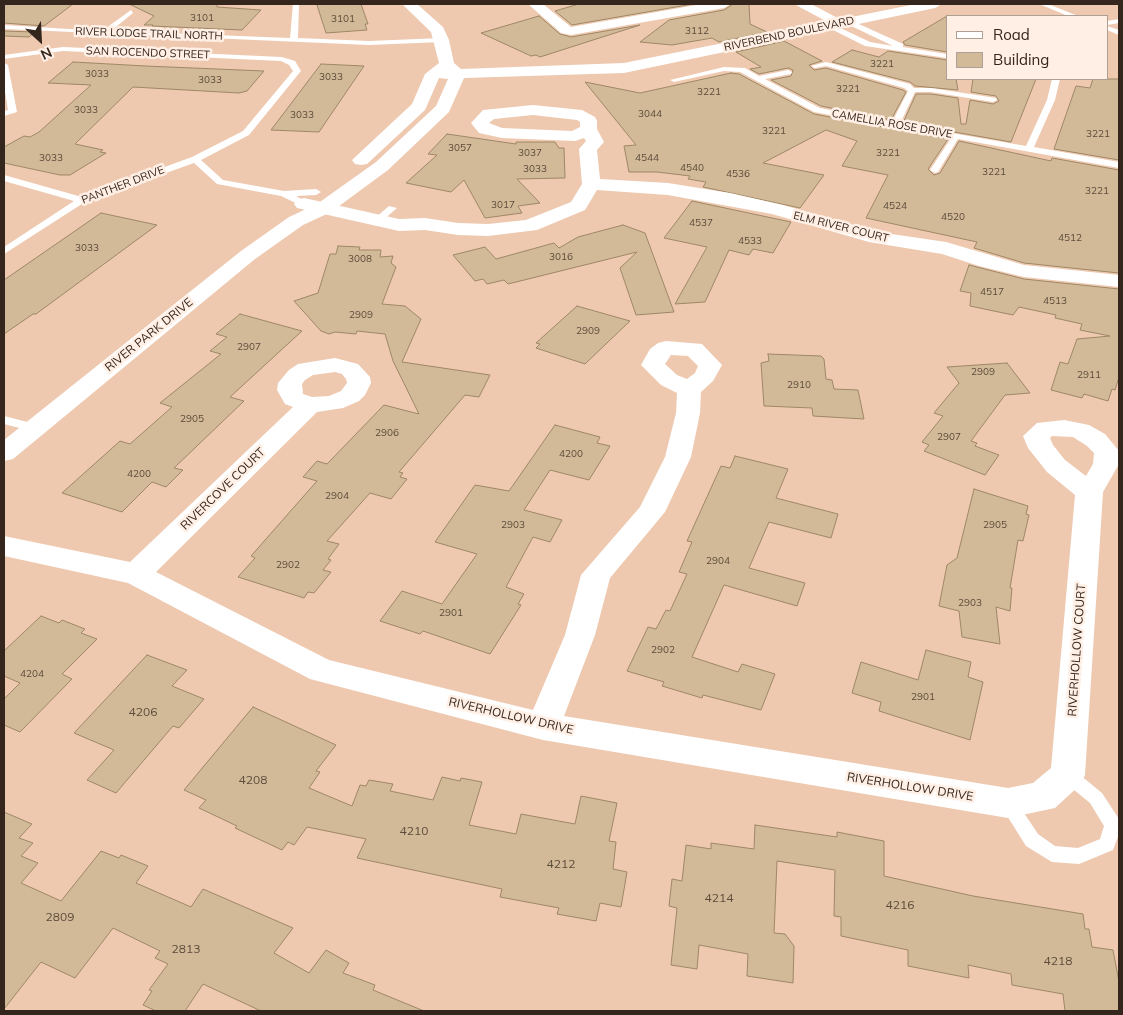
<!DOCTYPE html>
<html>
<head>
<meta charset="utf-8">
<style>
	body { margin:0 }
	#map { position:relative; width:1123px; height:1015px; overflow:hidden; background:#eec9b0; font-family:Mulish,sans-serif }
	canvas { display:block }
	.frame { position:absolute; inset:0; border:5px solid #34261c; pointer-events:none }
	.legend { position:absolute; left:946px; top:15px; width:162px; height:65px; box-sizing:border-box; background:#ffefe5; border:1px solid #ae9f95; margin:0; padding:6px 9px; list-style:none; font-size:15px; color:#34261c }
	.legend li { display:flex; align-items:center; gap:10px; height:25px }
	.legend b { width:25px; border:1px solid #ae9f95 }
	.north { position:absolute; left:15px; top:15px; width:50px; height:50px; -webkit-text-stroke:4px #ffefe5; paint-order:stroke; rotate:155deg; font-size:14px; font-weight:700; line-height:20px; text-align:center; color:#34261c }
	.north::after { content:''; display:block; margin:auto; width:18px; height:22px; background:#34261c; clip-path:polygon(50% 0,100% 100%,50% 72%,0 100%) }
</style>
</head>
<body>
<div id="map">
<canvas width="1123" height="1015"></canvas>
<div class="frame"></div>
<ul class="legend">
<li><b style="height:6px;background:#fff"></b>Road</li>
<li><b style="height:14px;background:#d2ba98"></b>Building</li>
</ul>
<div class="north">N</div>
</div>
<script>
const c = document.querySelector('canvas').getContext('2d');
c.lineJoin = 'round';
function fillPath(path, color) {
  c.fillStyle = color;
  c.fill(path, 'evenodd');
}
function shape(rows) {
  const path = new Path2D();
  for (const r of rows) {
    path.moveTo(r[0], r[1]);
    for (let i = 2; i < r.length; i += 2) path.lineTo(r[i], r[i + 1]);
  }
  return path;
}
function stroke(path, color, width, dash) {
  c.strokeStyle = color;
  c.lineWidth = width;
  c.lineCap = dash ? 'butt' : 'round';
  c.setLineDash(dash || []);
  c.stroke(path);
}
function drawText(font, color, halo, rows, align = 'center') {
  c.font = font + ' Mulish,sans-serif';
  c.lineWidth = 5;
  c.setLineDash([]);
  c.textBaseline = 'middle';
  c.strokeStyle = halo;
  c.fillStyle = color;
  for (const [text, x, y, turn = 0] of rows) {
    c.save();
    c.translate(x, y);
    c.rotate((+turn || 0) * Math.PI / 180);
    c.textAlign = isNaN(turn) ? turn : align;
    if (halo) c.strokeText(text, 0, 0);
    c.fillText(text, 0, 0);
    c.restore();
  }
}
const building = shape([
	[4,4,73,4,44,26,4,23,4,4],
	[129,4,217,4,217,7,261,10,242,30,152,26,153,25,144,25,154,16,129,4],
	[319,4,361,4,368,24,365,24,367,30,326,33,317,5,319,4],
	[579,4,693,4,572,25,555,11,579,4],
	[733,4,749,4,750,24,767,32,719,42,712,38,672,45,640,42,669,20,724,10,733,4],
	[539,16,560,34,571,37,640,25,540,57,536,55,531,56,481,33,539,16],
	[947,16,947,52,905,45,903,42,947,16],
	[4,31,35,32,29,37,4,36,4,31],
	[784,41,822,61,809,65,814,70,826,68,903,90,906,92,891,120,821,106,771,80,791,76,793,70,788,68,759,74,750,69,761,67,736,52,784,41],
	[852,50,879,57,888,51,947,60,947,79,956,79,958,90,915,86,910,82,832,62,852,50],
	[73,62,146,66,264,71,247,91,239,93,133,87,75,144,103,150,100,152,106,153,70,175,60,175,4,163,4,147,24,136,30,137,39,132,91,85,48,83,73,62],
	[321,64,364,66,319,132,271,130,321,64],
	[731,73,739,74,814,114,948,139,928,169,934,175,940,173,959,141,1051,161,1052,158,1119,170,1119,273,1024,263,974,248,977,242,866,218,888,175,842,166,857,141,826,130,763,163,824,175,800,208,703,187,706,182,688,179,690,176,657,172,629,172,624,146,636,145,585,82,640,93,731,73],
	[973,79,1036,79,1011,142,903,123,916,94,931,94,958,98,961,124,966,124,970,100,993,104,999,101,996,96,971,92,973,79],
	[1093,79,1119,79,1119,160,1054,149,1076,86,1090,88,1093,79],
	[447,134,516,144,516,142,555,142,559,148,564,148,565,178,517,179,540,203,518,206,522,213,485,218,464,180,451,192,406,183,437,155,428,154,447,134],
	[692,201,791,222,773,253,753,249,749,255,729,250,705,302,675,304,707,247,664,238,692,201],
	[101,213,157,225,36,314,33,314,4,334,4,280,101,213],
	[623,225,645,233,674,312,636,315,620,268,637,252,508,284,504,280,487,284,483,279,475,281,453,255,485,247,496,259,554,243,559,248,578,237,623,225],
	[338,246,360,247,359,250,381,250,380,257,393,256,391,263,396,267,382,304,405,306,421,319,402,362,490,375,479,397,465,395,399,472,403,473,400,477,407,479,391,499,370,493,327,541,339,544,328,559,331,560,323,570,331,572,314,593,308,592,304,598,238,577,255,558,251,556,317,481,303,477,317,461,327,464,384,405,419,414,393,361,385,334,357,331,356,334,335,332,329,334,321,331,294,301,318,293,330,254,336,254,338,246],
	[969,265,1024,279,1119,289,1119,377,1115,390,1112,389,1108,401,1084,394,1082,398,1051,390,1060,362,1068,364,1077,339,1110,336,1080,330,1082,324,1055,318,1056,315,1019,307,1013,315,970,306,971,293,960,291,969,265],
	[577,306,630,321,585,364,536,348,540,344,536,343,577,306],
	[240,314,302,331,230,397,244,401,174,468,183,470,166,487,152,482,122,512,62,493,120,441,130,444,172,407,160,403,221,354,210,351,227,337,216,334,240,314],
	[768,354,821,356,824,359,826,379,832,380,834,389,858,390,864,419,813,416,812,408,764,406,761,363,769,361,768,354],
	[1007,363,1030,393,1005,395,971,441,977,443,975,446,999,455,985,475,924,451,929,445,922,442,943,416,934,413,959,383,947,367,1007,363],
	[555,425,600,437,597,443,610,446,589,480,550,470,524,510,562,520,550,542,533,537,506,587,524,594,518,604,521,605,490,654,423,631,420,634,380,621,402,591,442,604,477,554,435,542,475,485,509,491,555,425],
	[735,456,788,469,776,498,838,514,831,538,769,522,749,568,805,583,797,606,724,585,692,657,738,672,742,664,775,674,761,710,703,695,702,698,662,686,664,682,627,671,648,627,656,629,666,610,670,611,687,574,679,572,692,542,687,541,721,466,730,468,735,456],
	[974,489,1028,506,1026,514,1029,515,1023,541,1018,540,1010,588,1012,588,1010,611,996,607,1000,644,962,637,959,611,939,606,947,565,957,558,974,489],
	[41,616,59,623,62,620,85,629,81,633,97,639,62,674,72,679,20,732,4,725,4,699,20,683,4,676,4,651,41,616],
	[926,650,971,662,968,677,983,682,970,740,879,711,881,702,852,693,861,662,918,680,926,650],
	[147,655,187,670,172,686,204,699,179,728,173,726,116,793,87,780,114,750,74,733,147,655],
	[253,707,336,745,316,771,320,772,309,788,352,806,360,785,366,786,369,780,393,784,390,791,433,800,442,777,460,781,461,778,482,782,469,825,516,834,521,814,575,824,581,796,617,803,609,841,616,842,613,869,627,872,621,907,600,903,596,921,557,914,559,908,500,897,502,889,357,858,366,839,307,827,294,845,288,842,282,850,235,828,237,826,199,808,206,800,184,790,253,707],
	[4,812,32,824,19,838,33,843,21,856,38,863,21,883,61,901,101,851,119,858,121,855,148,866,136,883,191,907,203,889,293,928,274,953,309,973,326,950,349,963,343,973,375,985,373,990,424,1011,261,1011,203,984,185,1011,156,1011,143,1005,152,991,149,990,168,964,155,958,160,951,113,928,75,978,41,962,4,1009,4,812],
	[755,825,837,837,837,832,884,841,884,876,973,896,1083,914,1085,929,1089,929,1092,947,1113,950,1119,982,1119,1011,1065,1011,1063,994,1012,985,1011,974,968,965,969,978,908,966,908,950,841,936,841,917,834,916,835,870,777,861,774,933,785,934,794,946,793,983,747,976,748,954,699,945,697,969,671,965,677,908,669,906,672,879,682,881,686,845,711,849,711,843,754,849,755,825]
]);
fillPath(building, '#d2ba98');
stroke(building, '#9e8766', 1);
fillPath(shape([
	[293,4,299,4,298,38,369,41,442,38,446,40,442,42,369,45,4,29,4,25,102,31,131,10,133,13,111,31,290,38,293,4],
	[1039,4,1048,4,1078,16,1068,16,1039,4],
	[1119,19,1119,23,1107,25,1107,21,1119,19],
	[850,20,903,44,903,47,947,54,947,58,865,46,825,26,832,24,870,42,893,46,847,24,850,20],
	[1107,26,1119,30,1119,35,1107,30,1107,26],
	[63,47,282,57,295,61,301,71,249,135,201,160,223,180,284,191,316,189,321,192,316,195,296,196,307,202,307,206,304,207,281,196,217,184,194,163,85,202,4,254,4,247,74,201,4,181,4,175,82,197,192,157,243,131,293,71,289,65,281,61,63,51,4,59,4,55,63,47],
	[826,62,910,84,914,88,931,88,996,98,997,100,993,102,931,92,915,92,900,124,1026,146,1047,100,1052,79,1060,79,1055,100,1034,147,1119,162,1119,168,958,139,938,172,935,173,930,170,951,138,814,112,740,72,724,71,674,82,670,80,724,67,745,68,759,76,788,70,792,72,791,74,765,79,820,108,892,122,908,91,904,88,826,66,815,68,811,66,826,62],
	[4,63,8,65,17,112,4,116,4,111,8,110,4,85,4,63],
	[389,206,397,208,381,222,375,222,375,218,389,206],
	[4,416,39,425,41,428,35,432,4,424,4,416],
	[1068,768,1074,770,1102,793,1119,819,1119,834,1113,850,1079,864,1052,862,1026,846,999,803,1002,798,1008,795,1014,798,1038,834,1055,846,1078,848,1100,839,1104,826,1090,803,1062,780,1059,775,1062,770,1068,768]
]), '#fff');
fillPath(shape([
	[528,4,543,4,571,27,702,4,731,4,724,8,571,35,561,33,528,4],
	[794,4,811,4,849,24,842,28,837,27,794,4],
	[533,105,582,110,595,117,597,121,597,129,604,142,597,150,600,179,668,183,730,193,783,205,878,232,946,242,1024,265,1119,275,1119,287,1024,277,979,266,942,254,869,242,772,214,668,195,597,190,585,210,537,230,488,236,458,235,425,230,399,231,297,208,294,204,297,200,304,198,399,219,425,218,458,223,488,224,526,220,571,202,582,184,579,149,586,141,584,138,575,141,502,138,479,133,471,123,483,110,533,105],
	[533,115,577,120,580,122,580,127,572,131,502,128,489,123,494,119,533,115],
	[666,341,702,344,722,365,713,381,701,392,700,413,691,457,665,512,610,578,595,635,564,716,1008,788,1033,783,1051,768,1075,495,1047,472,1028,448,1023,436,1037,423,1064,420,1089,425,1105,434,1119,451,1119,464,1103,492,1085,775,1080,785,1055,808,1008,818,543,740,310,679,128,583,4,556,4,536,130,562,293,407,285,404,277,390,278,383,289,370,298,364,335,358,358,364,370,377,371,383,365,395,359,401,343,408,317,412,156,572,329,660,533,710,565,635,581,575,640,507,665,457,676,413,677,393,661,385,641,365,650,349,658,343,666,341],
	[671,355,688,356,698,366,695,373,687,379,677,375,665,364,671,355],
	[335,372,342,374,346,379,347,383,341,391,329,396,312,397,303,394,302,384,305,380,313,375,335,372],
	[1052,436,1073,437,1087,446,1094,453,1093,464,1086,476,1065,460,1053,445,1050,438,1052,436]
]), '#fff');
fillPath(shape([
	[402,4,417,4,443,27,449,40,454,63,461,69,624,63,916,4,942,4,935,8,624,73,464,78,449,112,388,170,331,212,303,225,255,259,13,459,4,461,4,440,241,251,289,217,317,204,376,162,436,106,448,79,439,78,425,110,367,164,361,165,355,164,352,160,412,104,425,74,439,63,431,32,402,4]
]), '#fff');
drawText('10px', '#5c4b3b', null, [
	["3101",202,18],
	["3101",343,19],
	["3112",697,31],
	["3221",882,64],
	["3033",97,74],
	["3033",331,77],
	["3033",210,80],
	["3221",848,89],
	["3221",709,92],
	["3033",86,110],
	["3044",650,114],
	["3033",302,115],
	["3221",774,131],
	["3221",1098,134],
	["3057",460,148],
	["3037",530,153],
	["3221",888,153],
	["3033",51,158],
	["4544",647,158],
	["4540",692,168],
	["3033",535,169],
	["3221",994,172],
	["4536",738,174],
	["3221",1097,191],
	["3017",503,205],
	["4524",895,206],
	["4520",953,217],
	["4537",701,223],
	["4512",1070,238],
	["4533",750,241],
	["3033",87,248],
	["3016",561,257],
	["3008",360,259],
	["4517",992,292],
	["4513",1055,301],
	["2909",361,315],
	["2909",588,331],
	["2907",249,347],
	["2909",983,372],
	["2911",1089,375],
	["2910",799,385],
	["2905",192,419],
	["2906",387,433],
	["2907",949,437],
	["4200",571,454],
	["4200",139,474],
	["2904",337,496],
	["2903",513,525],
	["2905",995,525],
	["2904",718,561],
	["2902",288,565],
	["2903",970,603],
	["2901",451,613],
	["2902",663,650],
	["4204",32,674],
	["2901",923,697]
]);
drawText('11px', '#34261c', '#ffefe5', [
	["RIVER LODGE TRAIL NORTH",149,34,2],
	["RIVERBEND BOULEVARD",789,34,-12],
	["SAN ROCENDO STREET",148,53,2],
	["CAMELLIA ROSE DRIVE",892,124,10],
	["PANTHER DRIVE",123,185,-21],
	["ELM RIVER COURT",841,227,14]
]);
drawText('12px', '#34261c', '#ffefe5', [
	["RIVER PARK DRIVE",149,335,-39],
	["RIVERCOVE COURT",223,489,-44],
	["RIVERHOLLOW COURT",1077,650,-86],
	["RIVERHOLLOW DRIVE",511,716,13],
	["RIVERHOLLOW DRIVE",910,787,9]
]);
drawText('12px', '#5c4b3b', null, [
	["4206",143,712],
	["4208",253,780],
	["4210",414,831],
	["4212",561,864],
	["4214",719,898],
	["4216",900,905],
	["2809",60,917],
	["2813",186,949],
	["4218",1058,961]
]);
</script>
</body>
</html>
